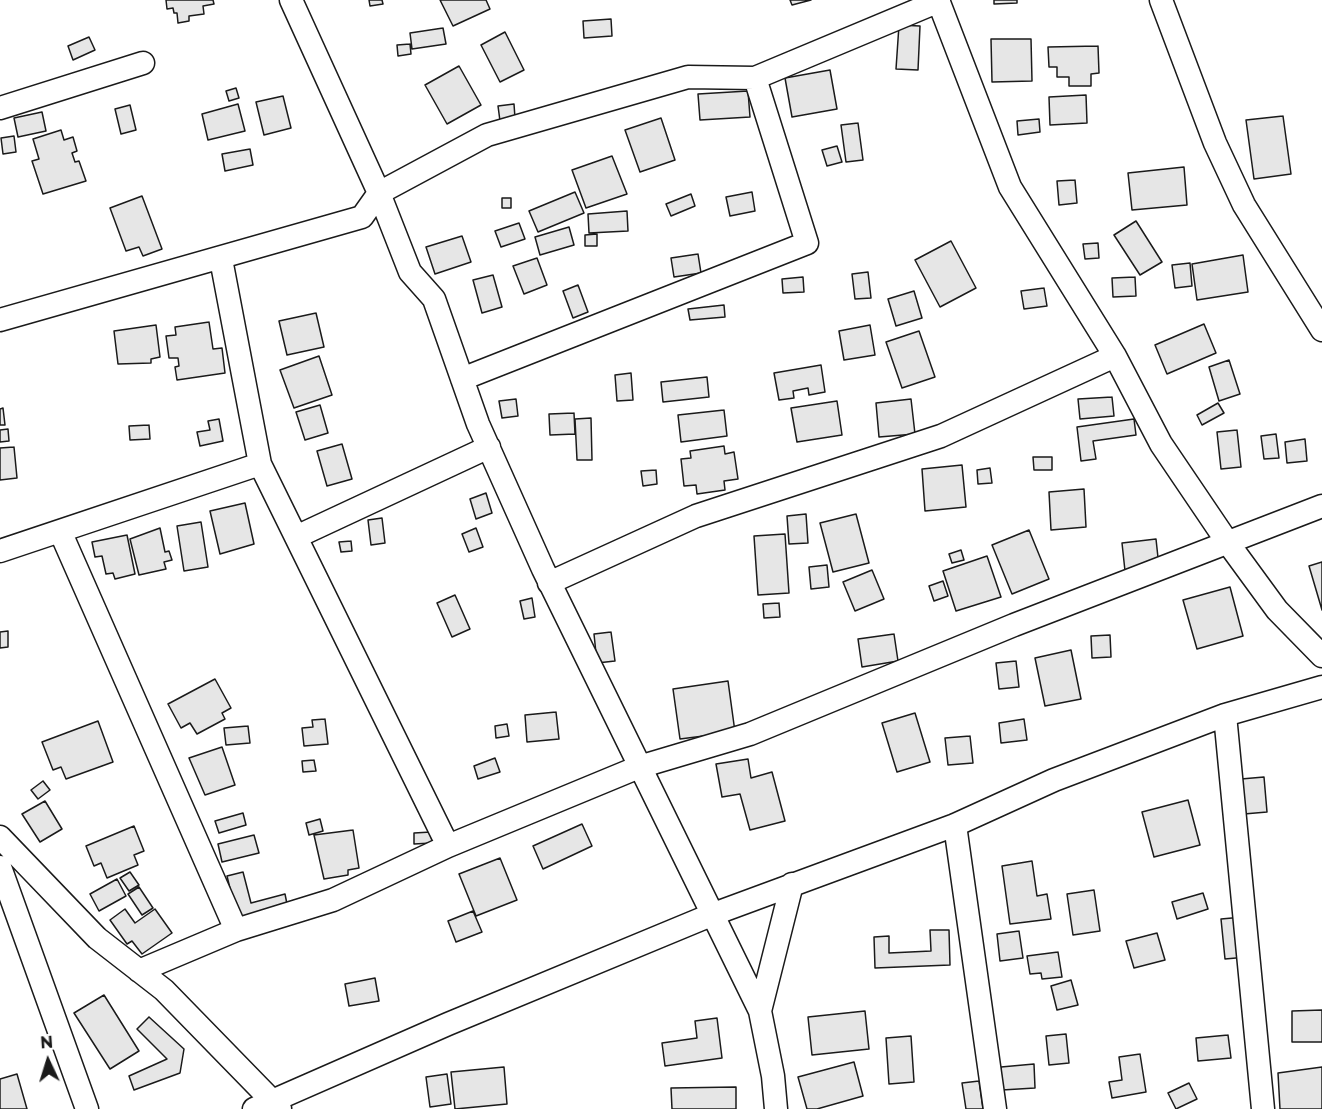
<!DOCTYPE html>
<html>
<head>
<meta charset="utf-8">
<style>
	body { margin:0 }
	#map { position:relative; width:1322px; height:1109px; overflow:hidden; background:#fff; font-family:Montserrat,sans-serif }
	canvas { display:block }
	.north { position:absolute; left:18px; top:1031px; width:60px; height:60px; -webkit-text-stroke:4px #fff; paint-order:stroke; rotate:356deg; font-size:16px; font-weight:700; line-height:24px; text-align:center; color:#1a1a1a }
	.north::after { content:''; display:block; margin:auto; width:21px; height:27px; background:#1a1a1a; clip-path:polygon(50% 0,100% 100%,50% 72%,0 100%) }
</style>
</head>
<body>
<div id="map">
<canvas width="1322" height="1109"></canvas>
<div class="north">N</div>
</div>
<script>
const c = document.querySelector('canvas').getContext('2d');
c.lineJoin = 'round';
function fillPath(path, color) {
  c.fillStyle = color;
  c.fill(path, 'evenodd');
}
function shape(rows) {
  const path = new Path2D();
  for (const r of rows) {
    path.moveTo(r[0], r[1]);
    for (let i = 2; i < r.length; i += 2) path.lineTo(r[i], r[i + 1]);
  }
  return path;
}
function stroke(path, color, width, dash) {
  c.strokeStyle = color;
  c.lineWidth = width;
  c.lineCap = dash ? 'butt' : 'round';
  c.setLineDash(dash || []);
  c.stroke(path);
}
const building = shape([
	[166,0,213,0,214,4,203,6,204,14,189,16,189,21,178,23,177,13,174,13,173,8,167,9,166,0],
	[369,0,382,0,383,4,370,6,369,0],
	[440,0,486,0,490,9,453,26,440,0],
	[790,0,811,0,792,5,790,0],
	[994,0,1017,0,1017,3,994,4,994,0],
	[611,19,612,36,584,38,583,21,611,19],
	[899,25,920,26,918,70,896,69,899,25],
	[443,28,446,44,412,49,410,33,443,28],
	[505,32,524,70,500,82,481,45,505,32],
	[89,37,95,50,73,60,68,46,89,37],
	[991,39,1031,39,1032,81,992,82,991,39],
	[410,44,411,54,398,56,397,45,410,44],
	[1098,46,1099,73,1091,74,1091,86,1069,86,1069,77,1057,77,1057,67,1049,67,1048,47,1098,46],
	[459,66,481,105,447,124,425,85,459,66],
	[830,70,837,109,792,117,785,78,830,70],
	[236,88,239,98,229,101,226,91,236,88],
	[748,91,750,117,700,120,698,94,748,91],
	[1086,95,1087,123,1050,125,1049,97,1086,95],
	[283,96,291,128,264,135,256,102,283,96],
	[238,104,245,131,208,140,202,114,238,104],
	[514,104,515,118,500,121,498,106,514,104],
	[130,105,136,130,121,134,115,109,130,105],
	[42,112,46,131,18,137,14,118,42,112],
	[1283,116,1291,174,1254,179,1246,120,1283,116],
	[661,118,675,160,640,172,625,130,661,118],
	[1039,119,1040,132,1018,135,1017,121,1039,119],
	[858,123,863,160,846,162,841,125,858,123],
	[61,130,64,140,73,137,77,151,72,153,75,162,79,161,86,181,43,194,32,161,39,159,33,139,61,130],
	[14,136,16,152,3,154,1,138,14,136],
	[837,146,842,162,827,166,822,150,837,146],
	[250,149,253,165,225,171,222,154,250,149],
	[612,156,627,194,586,208,572,170,612,156],
	[1184,167,1187,205,1132,210,1128,173,1184,167],
	[1075,180,1077,203,1059,205,1057,181,1075,180],
	[575,192,584,213,538,232,529,211,575,192],
	[752,192,755,211,730,216,726,197,752,192],
	[691,194,695,206,671,216,666,204,691,194],
	[142,196,162,249,143,256,139,247,126,251,110,208,142,196],
	[502,198,511,198,511,208,502,208,502,198],
	[627,211,628,231,589,233,588,214,627,211],
	[1136,221,1162,262,1140,275,1114,235,1136,221],
	[519,223,525,239,501,247,495,231,519,223],
	[569,227,574,245,540,255,535,237,569,227],
	[597,234,597,246,585,246,585,235,597,234],
	[462,236,471,262,435,274,426,247,462,236],
	[951,241,976,288,940,307,915,260,951,241],
	[1098,243,1099,258,1085,259,1083,244,1098,243],
	[698,254,701,273,674,277,671,258,698,254],
	[1243,255,1248,292,1197,300,1192,264,1243,255],
	[537,258,547,285,524,294,513,266,537,258],
	[1190,263,1192,286,1175,288,1172,265,1190,263],
	[868,272,871,298,855,299,852,274,868,272],
	[493,275,502,307,482,313,473,280,493,275],
	[803,277,804,292,783,293,782,279,803,277],
	[1135,277,1136,296,1113,297,1112,278,1135,277],
	[578,285,588,312,573,318,563,291,578,285],
	[1044,288,1047,306,1024,309,1021,291,1044,288],
	[914,291,922,318,896,326,888,299,914,291],
	[724,305,725,317,690,320,688,309,724,305],
	[316,313,324,347,287,355,279,321,316,313],
	[209,322,213,349,222,348,225,373,177,380,175,367,179,366,178,358,169,358,166,336,176,335,175,327,209,322],
	[1204,324,1216,353,1167,374,1155,345,1204,324],
	[156,325,160,357,151,359,151,363,118,364,114,331,156,325],
	[870,325,875,355,844,360,839,331,870,325],
	[919,331,935,377,902,388,886,342,919,331],
	[319,356,332,395,294,408,280,370,319,356],
	[1229,360,1240,394,1219,401,1209,367,1229,360],
	[821,365,825,392,809,395,808,388,793,391,794,398,779,400,774,373,821,365],
	[631,373,633,400,617,401,615,375,631,373],
	[707,377,709,397,663,402,661,382,707,377],
	[1112,397,1114,416,1080,419,1078,399,1112,397],
	[516,399,518,416,502,418,499,401,516,399],
	[911,399,915,434,879,437,876,403,911,399],
	[837,401,842,435,797,442,791,408,837,401],
	[1218,403,1224,413,1202,425,1197,415,1218,403],
	[320,405,328,433,305,440,296,412,320,405],
	[3,408,5,425,0,425,0,409,3,408],
	[724,410,727,436,681,442,678,415,724,410],
	[574,413,575,434,550,435,549,414,574,413],
	[591,418,592,460,577,460,575,419,591,418],
	[219,419,223,441,200,446,197,432,210,430,208,421,219,419],
	[1134,419,1136,435,1093,441,1096,459,1081,461,1077,427,1134,419],
	[149,425,150,439,130,440,129,426,149,425],
	[8,429,9,441,0,442,0,430,8,429],
	[1237,430,1241,467,1221,469,1217,432,1237,430],
	[1276,434,1279,458,1264,459,1261,436,1276,434],
	[1305,439,1307,461,1287,463,1285,442,1305,439],
	[342,444,352,479,327,486,317,451,342,444],
	[724,446,725,454,734,452,738,479,724,481,725,490,697,494,696,485,684,486,681,459,691,458,690,451,724,446],
	[14,447,17,478,0,480,0,448,14,447],
	[1033,457,1052,457,1052,470,1034,470,1033,457],
	[962,465,966,507,925,511,922,469,962,465],
	[990,468,992,483,978,484,977,470,990,468],
	[656,470,657,484,643,486,641,471,656,470],
	[1084,489,1086,527,1051,530,1049,492,1084,489],
	[486,493,492,513,476,519,470,499,486,493],
	[245,503,254,544,220,554,210,511,245,503],
	[806,514,808,543,789,544,787,516,806,514],
	[856,514,869,563,833,572,820,523,856,514],
	[382,518,385,543,371,545,368,520,382,518],
	[201,522,208,567,184,571,177,526,201,522],
	[160,528,165,552,169,551,172,560,164,562,166,569,139,575,130,539,160,528],
	[476,528,483,547,469,552,462,534,476,528],
	[1029,530,1049,579,1012,594,992,545,1029,530],
	[785,534,789,593,758,595,754,536,785,534],
	[127,535,135,574,115,579,113,573,106,574,102,556,95,557,92,542,127,535],
	[1156,539,1159,567,1125,571,1122,543,1156,539],
	[351,541,352,551,341,552,339,542,351,541],
	[961,550,964,560,952,563,949,554,961,550],
	[987,556,1001,597,956,611,943,571,987,556],
	[1322,562,1322,610,1309,566,1322,562],
	[827,565,829,587,811,589,809,567,827,565],
	[872,570,884,599,855,611,843,582,872,570],
	[943,581,948,596,934,601,929,586,943,581],
	[1230,587,1243,636,1197,649,1183,600,1230,587],
	[455,595,470,629,452,637,437,603,455,595],
	[532,598,535,617,524,619,520,601,532,598],
	[779,603,780,617,764,618,763,604,779,603],
	[8,631,8,647,0,648,0,632,8,631],
	[611,632,615,661,597,663,594,634,611,632],
	[894,634,898,661,862,667,858,639,894,634],
	[1110,635,1111,657,1092,658,1091,636,1110,635],
	[1071,650,1081,699,1045,706,1035,658,1071,650],
	[1016,661,1019,687,999,689,996,663,1016,661],
	[215,679,231,708,222,713,225,719,197,734,190,723,181,728,168,704,215,679],
	[728,681,735,732,680,739,673,689,728,681],
	[556,712,559,739,527,742,525,715,556,712],
	[915,713,930,762,897,772,882,723,915,713],
	[325,719,328,744,304,746,302,728,313,727,312,720,325,719],
	[1024,719,1027,740,1001,743,999,723,1024,719],
	[98,721,113,762,66,779,61,767,53,770,42,742,98,721],
	[507,724,509,736,496,738,495,726,507,724],
	[248,726,250,743,226,745,224,728,248,726],
	[970,736,973,763,948,765,945,738,970,736],
	[222,747,235,785,205,795,189,758,222,747],
	[495,758,500,772,478,779,474,766,495,758],
	[748,759,751,778,772,772,785,821,750,830,740,794,722,797,716,764,748,759],
	[314,760,316,771,303,772,302,761,314,760],
	[1264,777,1267,812,1244,814,1241,779,1264,777],
	[43,781,50,790,38,799,31,790,43,781],
	[1188,800,1200,845,1154,857,1142,812,1188,800],
	[45,801,62,829,40,842,22,814,45,801],
	[243,813,246,825,219,833,215,821,243,813],
	[320,819,323,831,309,835,306,823,320,819],
	[582,824,592,846,543,869,533,846,582,824],
	[134,826,144,851,134,855,138,865,107,878,101,863,94,866,86,846,134,826],
	[353,830,359,868,348,870,348,875,324,879,314,835,353,830],
	[431,832,432,843,414,844,414,833,431,832],
	[254,835,259,853,222,862,218,844,254,835],
	[500,858,517,900,476,916,459,874,500,858],
	[1032,861,1037,896,1047,894,1051,919,1010,924,1002,866,1032,861],
	[130,872,139,885,129,891,120,878,130,872],
	[243,872,251,903,285,894,288,909,238,922,227,876,243,872],
	[117,879,126,896,99,911,90,894,117,879],
	[139,887,153,908,142,915,128,894,139,887],
	[1094,890,1100,931,1073,935,1067,894,1094,890],
	[1203,893,1208,909,1177,919,1172,902,1203,893],
	[125,909,135,923,155,909,172,933,142,954,132,941,127,944,110,920,125,909],
	[473,911,482,932,456,942,448,921,473,911],
	[1243,917,1247,957,1225,959,1221,919,1243,917],
	[930,930,949,930,950,965,875,968,874,937,889,936,889,953,931,951,930,930],
	[1019,931,1023,958,1000,961,997,934,1019,931],
	[1157,933,1165,960,1134,968,1126,941,1157,933],
	[1058,952,1062,977,1042,979,1041,973,1030,974,1027,956,1058,952],
	[375,978,379,1001,349,1006,345,984,375,978],
	[1071,980,1078,1005,1057,1010,1051,986,1071,980],
	[104,995,139,1051,110,1069,74,1013,104,995],
	[1322,1010,1322,1042,1292,1042,1292,1011,1322,1010],
	[865,1011,869,1049,812,1055,808,1017,865,1011],
	[149,1017,184,1049,180,1073,134,1090,129,1076,167,1059,137,1029,149,1017],
	[717,1018,722,1058,665,1066,662,1043,697,1038,695,1021,717,1018],
	[1066,1034,1069,1063,1049,1065,1046,1036,1066,1034],
	[1228,1035,1231,1058,1198,1061,1196,1038,1228,1035],
	[911,1036,914,1082,889,1084,886,1038,911,1036],
	[1140,1054,1146,1092,1112,1098,1109,1082,1122,1080,1119,1057,1140,1054],
	[854,1062,863,1096,817,1109,807,1109,798,1077,854,1062],
	[1034,1064,1035,1088,1002,1090,1001,1067,1034,1064],
	[504,1067,507,1104,455,1109,451,1072,504,1067],
	[1322,1067,1322,1109,1280,1109,1278,1073,1322,1067],
	[17,1074,27,1109,0,1109,0,1079,17,1074],
	[447,1074,451,1104,430,1107,426,1077,447,1074],
	[979,1081,983,1109,966,1109,962,1083,979,1081],
	[1189,1083,1197,1099,1176,1109,1168,1093,1189,1083],
	[736,1087,736,1109,672,1109,671,1088,736,1087]
]);
fillPath(building, '#e6e6e6');
stroke(building, '#1a1a1a', 1.5);
const minor = shape([
	[291,0,379,193,410,272,434,299,478,424,543,569,760,1011,773,1076,776,1109],
	[938,0,1010,187,1115,356,1161,444,1228,543,1277,610,1322,656],
	[1161,0,1215,143,1244,205,1322,330],
	[0,108,143,63],
	[221,259,260,464,448,846],
	[0,320,362,217,379,193,487,135,688,77,755,78,939,1],
	[462,379,807,243,755,78],
	[60,531,236,930],
	[296,537,489,447],
	[0,551,260,464],
	[549,583,696,516,941,436,1115,356],
	[1225,715,1263,1109],
	[955,825,995,1109],
	[0,837,97,938,164,990,280,1109],
	[0,867,87,1109],
	[139,971,236,930,333,900,448,846,639,767,750,734,1014,625,1322,506],
	[760,1011,792,884],
	[254,1109,448,1024,711,915,955,825,1054,780,1225,715,1322,687]
]);
stroke(minor, '#1a1a1a', 25);
stroke(minor, '#fff', 22);
</script>
</body>
</html>
